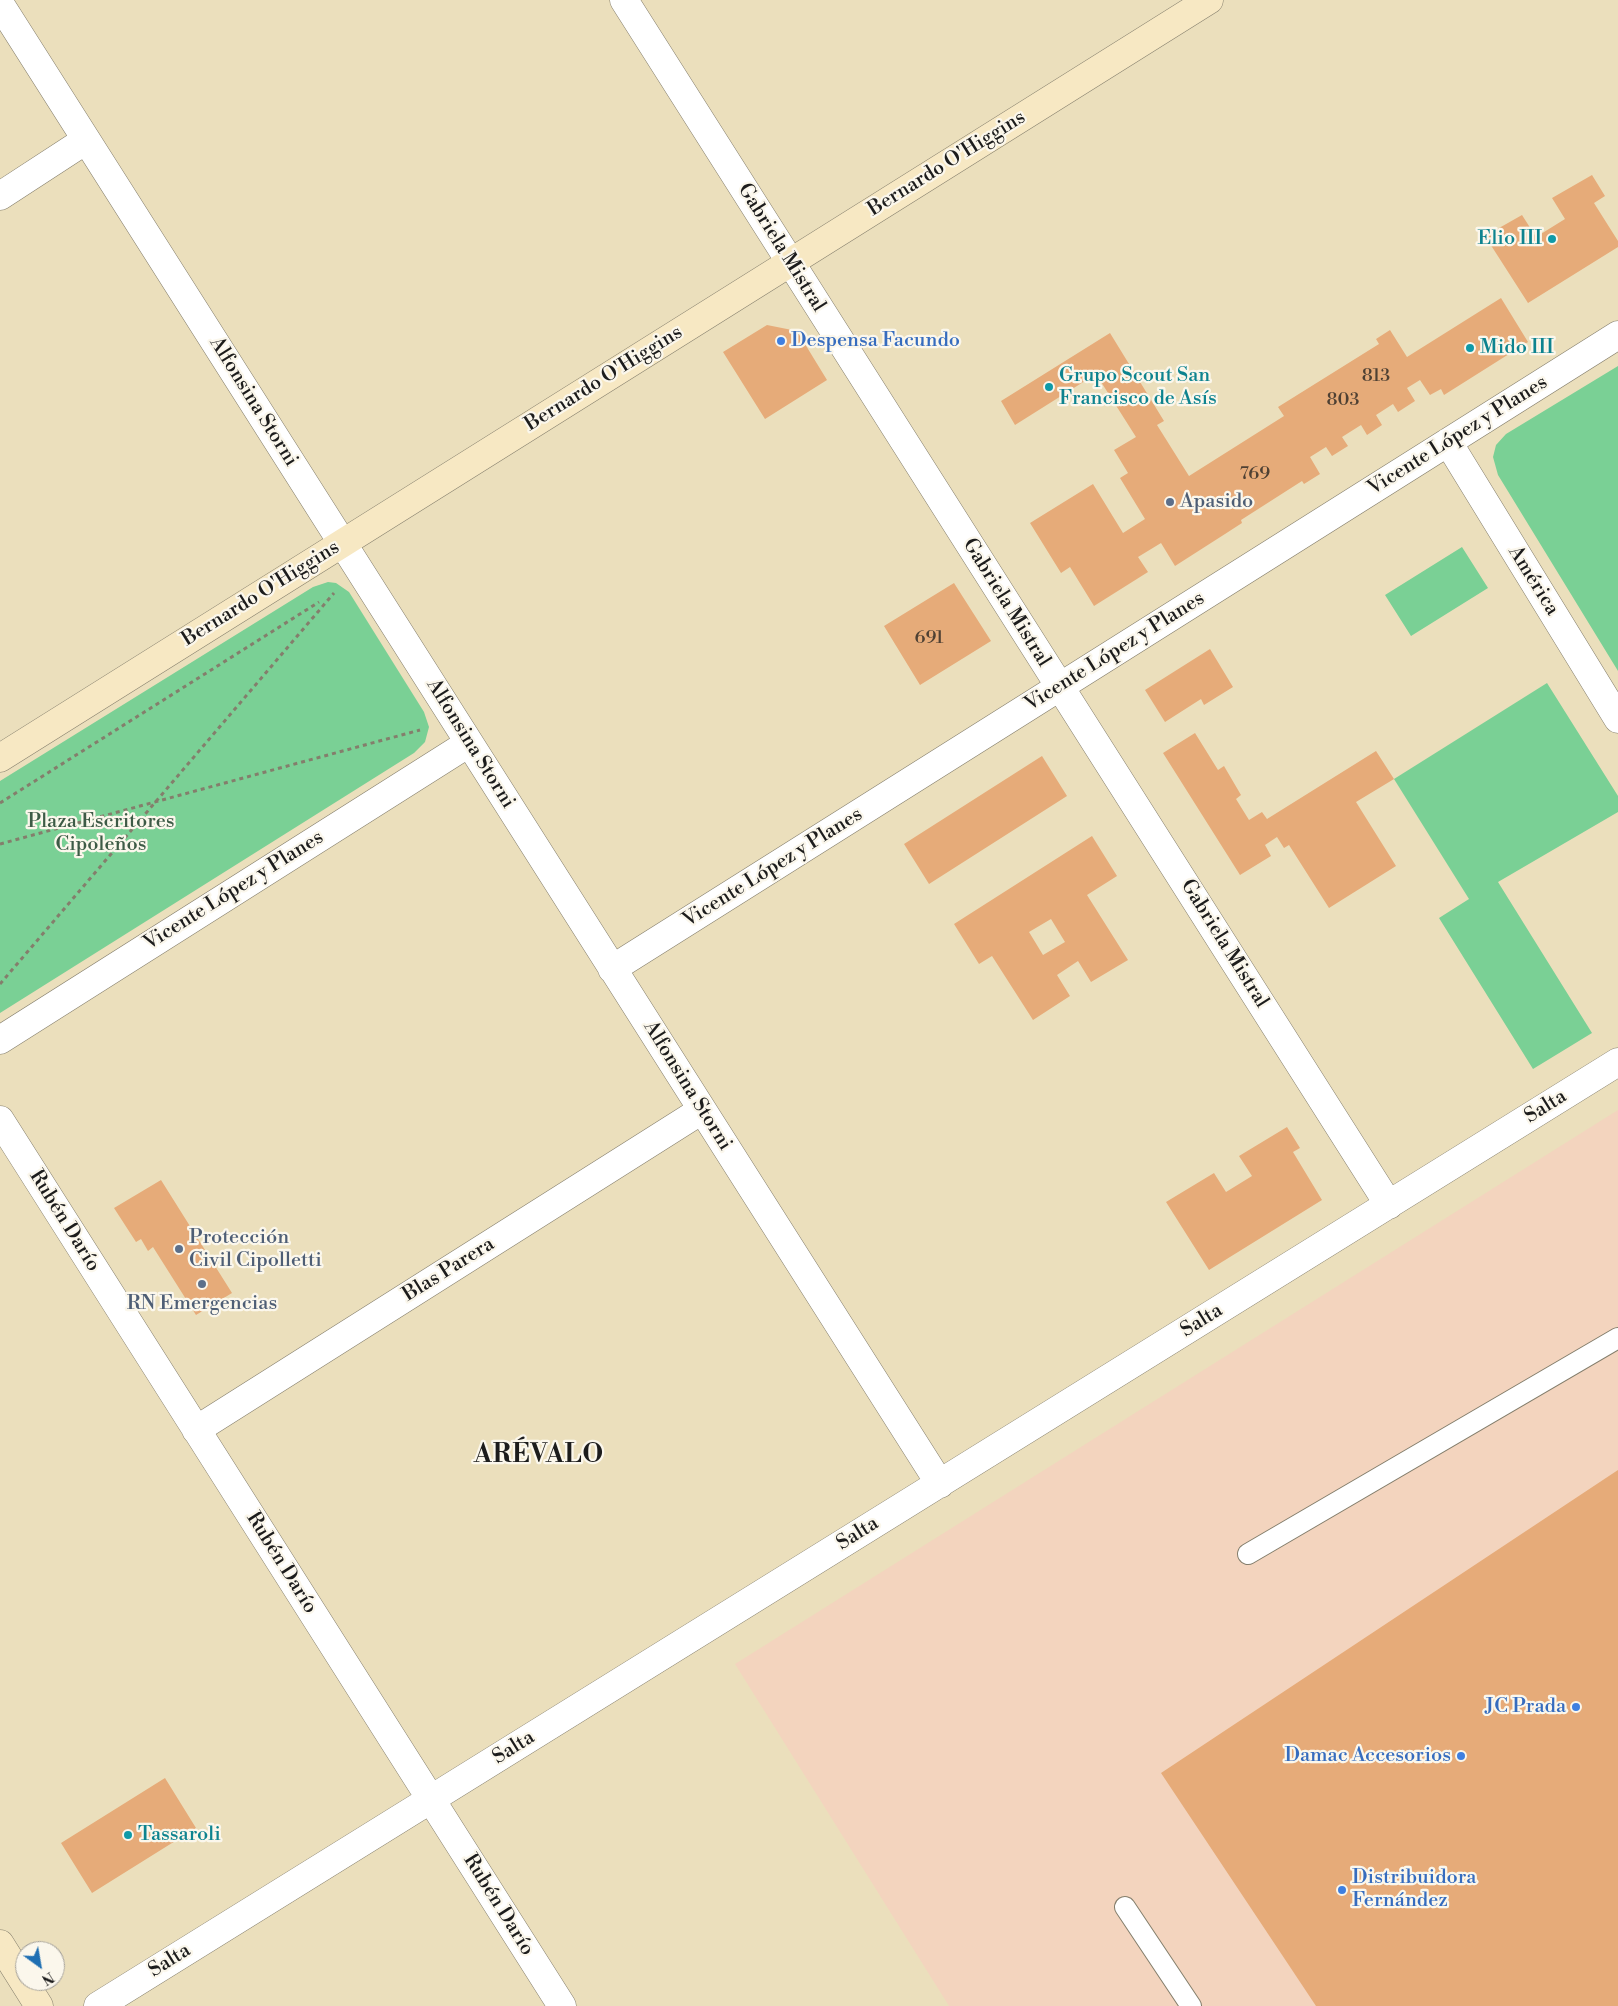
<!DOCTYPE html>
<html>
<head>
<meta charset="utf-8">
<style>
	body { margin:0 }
	#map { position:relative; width:1618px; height:2006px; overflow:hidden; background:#ebdfbc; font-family:"Libre Bodoni",serif }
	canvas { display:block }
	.north { position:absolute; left:15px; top:1941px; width:50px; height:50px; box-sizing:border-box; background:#fbf7ec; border:1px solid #a29f99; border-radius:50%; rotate:148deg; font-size:14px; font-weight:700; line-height:20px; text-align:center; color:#1c1c1c }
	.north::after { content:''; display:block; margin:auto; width:18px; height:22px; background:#1f6fb2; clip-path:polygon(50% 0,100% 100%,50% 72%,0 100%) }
</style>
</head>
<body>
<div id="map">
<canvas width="1618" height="2006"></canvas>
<div class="north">N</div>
</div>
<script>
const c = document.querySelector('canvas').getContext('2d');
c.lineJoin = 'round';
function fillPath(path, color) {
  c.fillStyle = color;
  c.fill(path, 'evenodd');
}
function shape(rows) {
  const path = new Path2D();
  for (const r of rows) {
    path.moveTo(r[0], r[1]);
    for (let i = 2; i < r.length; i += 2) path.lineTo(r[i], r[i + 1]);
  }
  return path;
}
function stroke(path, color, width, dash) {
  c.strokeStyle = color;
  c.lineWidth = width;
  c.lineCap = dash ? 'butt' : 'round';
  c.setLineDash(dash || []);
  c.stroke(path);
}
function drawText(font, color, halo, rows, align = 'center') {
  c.font = font + ' "Libre Bodoni",serif';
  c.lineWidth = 4.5;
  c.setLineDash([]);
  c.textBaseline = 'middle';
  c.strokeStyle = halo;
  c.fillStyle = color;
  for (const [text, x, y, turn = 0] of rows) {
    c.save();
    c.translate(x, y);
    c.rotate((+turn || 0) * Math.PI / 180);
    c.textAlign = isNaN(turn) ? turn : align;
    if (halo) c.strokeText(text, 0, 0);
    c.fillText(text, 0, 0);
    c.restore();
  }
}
fillPath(shape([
	[1618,1110,1618,2006,949,2006,735,1664]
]), '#f3d4be');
fillPath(shape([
	[1618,366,1618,671,1498,475,1493,457,1496,445,1506,434],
	[1462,547,1488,588,1411,636,1385,595],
	[328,582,336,583,349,592,424,712,429,727,425,742,414,753,0,1013,0,781,313,587],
	[1547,683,1618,796,1618,812,1498,882,1592,1033,1533,1069,1439,918,1469,899,1394,779]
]), '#7ad095');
fillPath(shape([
	[1592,175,1605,196,1594,203,1618,241,1618,247,1528,303,1485,236,1522,215,1536,237,1565,219,1552,198],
	[1501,298,1528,342,1444,395,1441,389,1430,395,1420,380,1407,388,1415,401,1398,412,1393,404,1376,415,1382,425,1367,435,1361,425,1342,437,1348,446,1332,456,1326,447,1310,457,1320,474,1304,484,1302,481,1241,520,1242,523,1225,534,1175,566,1161,543,1138,557,1148,572,1094,606,1070,567,1061,573,1030,523,1093,484,1123,533,1145,519,1120,478,1128,473,1114,450,1136,437,1096,374,1015,425,1001,401,1110,333,1164,421,1157,425,1189,476,1284,416,1278,407,1379,344,1376,339,1390,330,1407,357],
	[767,325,797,331,827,380,765,419,723,352],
	[954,583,991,641,920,685,884,626],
	[1210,649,1233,687,1204,705,1201,699,1165,722,1145,690],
	[1195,733,1218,770,1224,766,1241,795,1236,799,1249,820,1262,812,1267,819,1376,751,1394,779,1356,802,1396,866,1329,908,1289,845,1284,848,1277,837,1265,845,1271,856,1240,875,1163,753],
	[1042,756,1067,796,929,884,904,844],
	[1092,836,1117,876,1087,895,1128,960,1091,982,1078,961,1057,975,1070,996,1033,1020,992,956,979,964,954,924],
	[1051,919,1065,942,1043,955,1029,932],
	[1287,1127,1300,1148,1293,1152,1322,1200,1209,1270,1166,1202,1214,1173,1226,1192,1252,1176,1239,1156],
	[161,1180,232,1293,196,1315,153,1247,148,1251,141,1239,136,1242,114,1208],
	[1618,1470,1618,2006,1316,2006,1161,1773],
	[165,1778,196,1828,92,1893,61,1843]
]), '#e6ab79');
const lane = shape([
	[1248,1554,1618,1338],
	[1125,1907,1191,2006]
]);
const street = shape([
	[624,0,1389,1205],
	[0,4,940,1484],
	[0,196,86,140],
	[1448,442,1618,719],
	[612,969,1618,335],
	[0,1040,469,743],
	[0,1120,562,2006],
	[196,1430,702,1110],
	[98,2006,1618,1062]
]);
const secondary = shape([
	[0,758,1209,0],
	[0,1944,39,2006]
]);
stroke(lane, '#847e6c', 22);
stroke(street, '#847e6c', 29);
stroke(secondary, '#847e6c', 29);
stroke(shape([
	[0,803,319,602],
	[0,844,420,730],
	[0,984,334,593]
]), '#847e6c', 3, [4, 4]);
stroke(lane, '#fff', 20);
stroke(street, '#fff', 28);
stroke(secondary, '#f7e8c3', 28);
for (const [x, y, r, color] of [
	[1552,239,5,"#0f9aa8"],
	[781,341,5,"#3f7fe0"],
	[1470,348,5,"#0f9aa8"],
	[1049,387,5,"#0f9aa8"],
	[1170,502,5,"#5c6f8a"],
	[179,1249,5,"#5c6f8a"],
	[202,1284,5,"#5c6f8a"],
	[1576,1707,5,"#3f7fe0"],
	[1461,1756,5,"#3f7fe0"],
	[128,1835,5,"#0f9aa8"],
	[1342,1890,5,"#3f7fe0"]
]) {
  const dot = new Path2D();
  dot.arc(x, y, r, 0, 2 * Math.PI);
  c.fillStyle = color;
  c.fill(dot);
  stroke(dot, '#fbf7ec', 2);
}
drawText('18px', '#4e4033', null, [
	["813",1376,377],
	["803",1343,401],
	["769",1255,475],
	["691",929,639]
]);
drawText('20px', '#1c1c1c', '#fbf7ec', [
	["Bernardo O'Higgins",947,164,-32],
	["Gabriela Mistral",781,248,58],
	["Bernardo O'Higgins",604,379,-32],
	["Alfonsina Storni",253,402,58],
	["Vicente López y Planes",1458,436,-32],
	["América",1533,581,58],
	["Bernardo O'Higgins",261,594,-32],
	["Gabriela Mistral",1006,603,58],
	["Vicente López y Planes",1115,652,-32],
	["Alfonsina Storni",470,744,58],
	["Vicente López y Planes",773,868,-32],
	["Vicente López y Planes",234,891,-32],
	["Gabriela Mistral",1224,944,58],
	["Alfonsina Storni",687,1086,58],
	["Salta",1546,1107,-32],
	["Rubén Darío",64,1221,58],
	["Blas Parera",449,1270,-32],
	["Salta",1202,1321,-32],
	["Salta",858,1534,-32],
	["Rubén Darío",281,1563,58],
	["Salta",514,1748,-32],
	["Rubén Darío",498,1905,58],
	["Salta",170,1961,-32]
]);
drawText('20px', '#0d838f', '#fbf7ec', [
	["Elio III",1542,239,"right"],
	["Mido III",1480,348],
	["Grupo Scout San",1059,376],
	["Francisco de Asís",1059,399],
	["Tassaroli",138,1835]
], 'left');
drawText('20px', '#366cbe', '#fbf7ec', [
	["Despensa Facundo",791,341],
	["JC Prada",1566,1707,"right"],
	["Damac Accesorios",1451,1756,"right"],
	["Distribuidora",1352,1878],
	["Fernández",1352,1901]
], 'left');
drawText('20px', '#4e5e75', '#fbf7ec', [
	["Apasido",1180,502],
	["Protección",189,1238],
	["Civil Cipolletti",189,1261],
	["RN Emergencias",202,1304,"center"]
], 'left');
drawText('20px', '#3d5b46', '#fbf7ec', [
	["Plaza Escritores",101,822],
	["Cipoleños",101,845]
]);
c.letterSpacing = '1px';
drawText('bold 25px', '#1c1c1c', '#fbf7ec', [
	["ARÉVALO",539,1456]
]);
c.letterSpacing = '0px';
</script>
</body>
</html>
